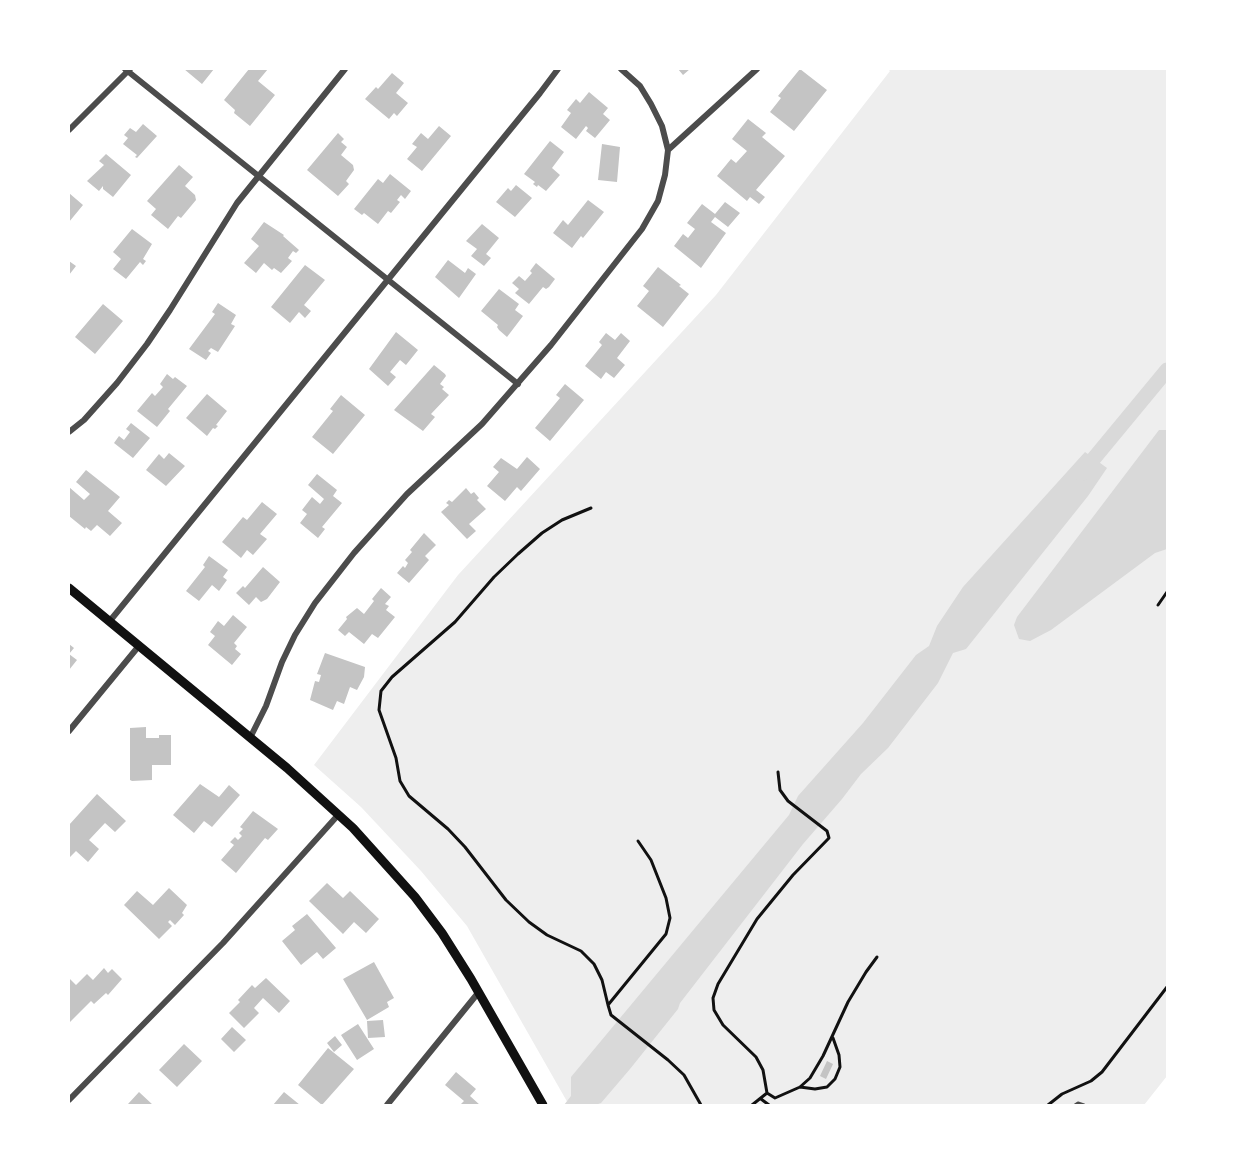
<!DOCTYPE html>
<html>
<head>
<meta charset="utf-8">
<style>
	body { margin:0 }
	#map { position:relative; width:1236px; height:1174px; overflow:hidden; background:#fff; font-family:Manrope,sans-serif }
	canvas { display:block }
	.frame { position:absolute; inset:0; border:70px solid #fff; pointer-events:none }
</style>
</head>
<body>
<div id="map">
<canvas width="1236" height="1174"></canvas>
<div class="frame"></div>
</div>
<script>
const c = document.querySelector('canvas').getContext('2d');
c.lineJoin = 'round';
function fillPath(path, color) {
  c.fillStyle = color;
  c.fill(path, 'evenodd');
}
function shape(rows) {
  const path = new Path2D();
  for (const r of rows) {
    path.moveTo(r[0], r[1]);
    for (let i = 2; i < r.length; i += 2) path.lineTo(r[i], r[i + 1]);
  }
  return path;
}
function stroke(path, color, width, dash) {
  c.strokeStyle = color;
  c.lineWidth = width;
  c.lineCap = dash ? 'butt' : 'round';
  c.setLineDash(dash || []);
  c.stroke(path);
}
fillPath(shape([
	[888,69,1167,69,1167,1076,1144,1105,569,1105,467,926,421,871,361,807,314,765,458,575,716,295,890,71]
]), '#eee');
fillPath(shape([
	[1159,430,1167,430,1167,549,1155,553,1051,630,1030,641,1019,639,1014,625,1017,617],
	[1085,452,1107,468,1088,496,966,649,953,653,938,683,888,748,861,774,842,799,803,844,680,1003,678,1009,630,1069,601,1103,595,1105,564,1105,571,1096,571,1077,789,815,798,796,863,723,916,655,929,646,937,626,963,587]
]), '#d9d9d9');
stroke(shape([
	[1081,474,1167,370]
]), '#d9d9d9', 15);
fillPath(shape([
	[184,69,214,69,202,84],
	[249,69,268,69,258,81,275,95,250,126,234,113,235,110,224,100],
	[678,69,690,69,683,75],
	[800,69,827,90,794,131,770,112,781,98,778,96],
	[392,73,404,83,396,93,408,103,397,116,394,113,389,119,365,99,376,87,378,89],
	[589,92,608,108,603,114,610,120,595,138,586,131,588,128,586,126,576,139,561,127,571,113,567,110,576,99,580,103],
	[748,119,766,133,762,137,785,156,756,190,765,197,759,204,750,197,747,201,717,176,731,159,736,163,747,151,732,139],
	[143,124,157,136,137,158,135,157,137,155,123,144,128,138,124,135,130,128,136,132],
	[439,126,451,136,422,171,407,159,417,147,412,144,421,133,428,139],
	[338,133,344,139,341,142,347,147,341,155,353,165,354,170,346,181,349,184,338,196,307,170],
	[550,141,564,152,552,168,560,175,546,191,538,185,537,187,533,184,535,182,524,174],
	[602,144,620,147,617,182,598,180],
	[106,154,131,175,113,197,103,189,103,186,99,191,87,181,104,165,99,161],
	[179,165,193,177,185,186,195,195,196,200,181,218,178,216,168,229,151,215,156,209,147,201],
	[390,174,411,191,405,199,401,195,397,200,400,202,391,213,388,211,378,224,364,213,362,215,354,209,378,179,383,183],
	[516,185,532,198,515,217,496,202,508,188,511,191],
	[69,193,83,205,69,222],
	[588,200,604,212,583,238,581,236,572,248,553,233,563,220,568,225],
	[725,202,740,213,728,227,715,217,711,222,726,233,701,268,674,246,683,234,688,238,695,229,687,223,702,204,715,214],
	[264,222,284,235,283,236,299,250,296,253,293,251,288,258,292,261,281,273,274,268,272,270,264,263,256,273,244,263,259,246,251,239],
	[482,224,499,238,486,254,491,258,484,266,471,256,477,249,466,241],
	[132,229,152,244,143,259,146,261,143,265,140,262,126,279,113,269,121,259,113,252],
	[448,260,465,273,468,268,476,274,459,298,435,277],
	[69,261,76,266,69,275],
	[536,263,555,279,549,287,546,289,543,287,529,304,515,293,519,289,512,283,519,276,525,281,532,273,530,271],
	[305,265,325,280,304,305,311,311,305,318,299,312,290,323,271,307],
	[658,267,681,285,679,286,689,294,663,327,637,306,649,291,643,286],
	[499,289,519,304,515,310,523,316,507,337,499,330,497,327,498,325,481,311],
	[218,303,236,315,231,324,235,326,218,352,211,348,208,351,211,353,206,360,189,349,215,314,212,312],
	[103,304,123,321,95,354,75,337],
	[396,332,418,350,406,365,400,360,390,372,396,377,388,386,369,369],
	[606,333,615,340,621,333,630,341,617,358,625,365,614,378,606,372,601,379,585,366,602,345,599,342],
	[434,365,445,374,446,376,440,384,444,387,442,389,449,395,431,414,435,417,423,431,394,410],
	[167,374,173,379,175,377,187,386,168,409,170,411,157,427,137,411,152,393,155,396,163,387,160,384],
	[565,384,584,400,550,441,535,428,560,398,556,395],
	[207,394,227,411,216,425,218,426,215,429,213,428,207,436,186,418],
	[341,395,365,415,333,454,312,437,333,411,330,409],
	[131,423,150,438,133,458,114,443,119,436,124,440,130,432,126,429],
	[169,453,185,466,166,486,146,470,159,454,164,459],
	[527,457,540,469,521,491,517,487,505,501,487,486,499,472,493,467,501,458,517,469],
	[86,470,120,497,108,511,122,523,110,536,97,525,91,531,86,527,85,529,69,516,69,487,84,500,90,494,76,482],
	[317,474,337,490,333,496,342,503,322,527,325,529,318,538,300,523,307,514,302,510,312,497,320,504,324,499,308,485],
	[466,488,471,494,474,492,479,498,477,500,486,509,469,524,476,531,467,539,441,512,449,505,446,503,449,500,452,502],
	[262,502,277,514,260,534,267,539,253,555,247,550,241,558,222,542,243,517,247,520],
	[424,533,436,545,425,556,429,560,409,583,397,573,403,566,405,568,408,563,405,560,412,552,410,550],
	[209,556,228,570,223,577,227,580,219,591,212,585,199,601,186,591,205,567,203,565],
	[263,567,280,582,267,599,261,602,256,597,249,605,236,593,243,586,245,588],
	[381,588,391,597,385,604,389,606,386,610,395,617,378,638,372,634,364,644,349,632,345,636,338,630,347,619,346,617,357,608,364,614,374,601,372,599],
	[233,615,247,627,234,643,237,646,235,649,241,654,232,665,208,645,215,636,210,632,218,621,224,626],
	[69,644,74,648,69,654,77,660,69,670],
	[325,653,365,667,364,677,357,690,350,687,344,704,337,701,333,710,310,700,315,681,319,682,321,675,317,674],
	[146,727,146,738,159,738,159,735,171,735,171,765,152,765,152,780,132,781,130,780,130,728],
	[200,784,219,797,229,785,240,795,212,827,204,821,194,833,173,815],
	[97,794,126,821,115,832,105,823,89,840,99,849,88,862,76,851,69,858,69,825],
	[253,811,278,829,268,840,265,838,236,873,221,860,234,845,230,842,235,837,238,840,242,836,239,833,243,829,240,827],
	[327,883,343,898,350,891,379,919,366,933,354,922,343,934,309,901],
	[169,888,187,905,182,913,184,915,175,925,170,920,168,922,172,926,159,939,124,905,137,891,153,905],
	[307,914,336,948,323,959,317,952,301,965,282,941,295,930,292,926],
	[374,962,394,998,387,1002,389,1007,367,1020,343,979],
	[104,968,108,973,112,969,122,979,108,995,106,993,94,1004,91,1001,69,1023,69,978,76,985,87,974,93,980],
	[266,978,290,1001,279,1013,263,998,254,1008,259,1013,244,1028,229,1013,240,1002,238,1000,252,985,255,988],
	[383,1020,385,1037,368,1038,367,1021],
	[358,1024,374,1049,357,1060,341,1035],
	[232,1027,246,1040,234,1052,221,1039],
	[335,1036,342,1045,334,1052,327,1043],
	[184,1044,202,1061,177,1087,159,1070],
	[328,1048,354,1069,322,1105,298,1085],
	[827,1061,833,1064,826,1079,820,1076],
	[456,1072,476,1089,470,1096,480,1105,460,1105,464,1101,445,1085],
	[139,1092,153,1105,128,1104],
	[284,1092,300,1105,273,1105]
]), '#c4c4c4');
stroke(shape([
	[591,508,562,520,542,533,518,554,494,577,455,622,392,677,381,691,379,710,396,758,400,781,409,796,448,829,465,847,506,900,529,922,547,935,581,951,594,964,602,980,608,1005],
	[1158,605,1167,592],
	[778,772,780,790,788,801,827,831,829,838,793,875,757,919,718,984,713,998,714,1010,723,1025,756,1057,763,1070,767,1093,775,1098,800,1087,810,1078,823,1056,848,1002,866,972,877,957],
	[638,841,651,860,666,898,670,918,666,934,608,1005,611,1015,668,1060,684,1075,701,1105],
	[800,1087,815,1089,827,1087,835,1079,840,1067,839,1055,833,1038],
	[761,1099,769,1105],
	[752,1105,767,1093],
	[1048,1105,1062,1094,1091,1081,1102,1072,1167,987]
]), '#111', 3);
stroke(shape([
	[1075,1105,1078,1103,1084,1105]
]), '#4c4c4c', 3);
stroke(shape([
	[125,69,518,384],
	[621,69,640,86,651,104,662,126,668,150],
	[69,130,130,69],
	[69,432,84,420,117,383,147,344,170,310,237,203,345,69],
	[109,622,540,93,558,69],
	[69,731,138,647],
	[250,738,266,706,282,662,295,635,315,603,354,553,407,494,482,424,551,345,642,229,658,201,665,175,668,150,757,69],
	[69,1100,223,943,339,814],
	[387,1105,478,993]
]), '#4c4c4c', 6);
stroke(shape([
	[69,588,287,768,353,828,415,897,442,933,471,979,543,1105]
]), '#111', 9);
</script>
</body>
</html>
